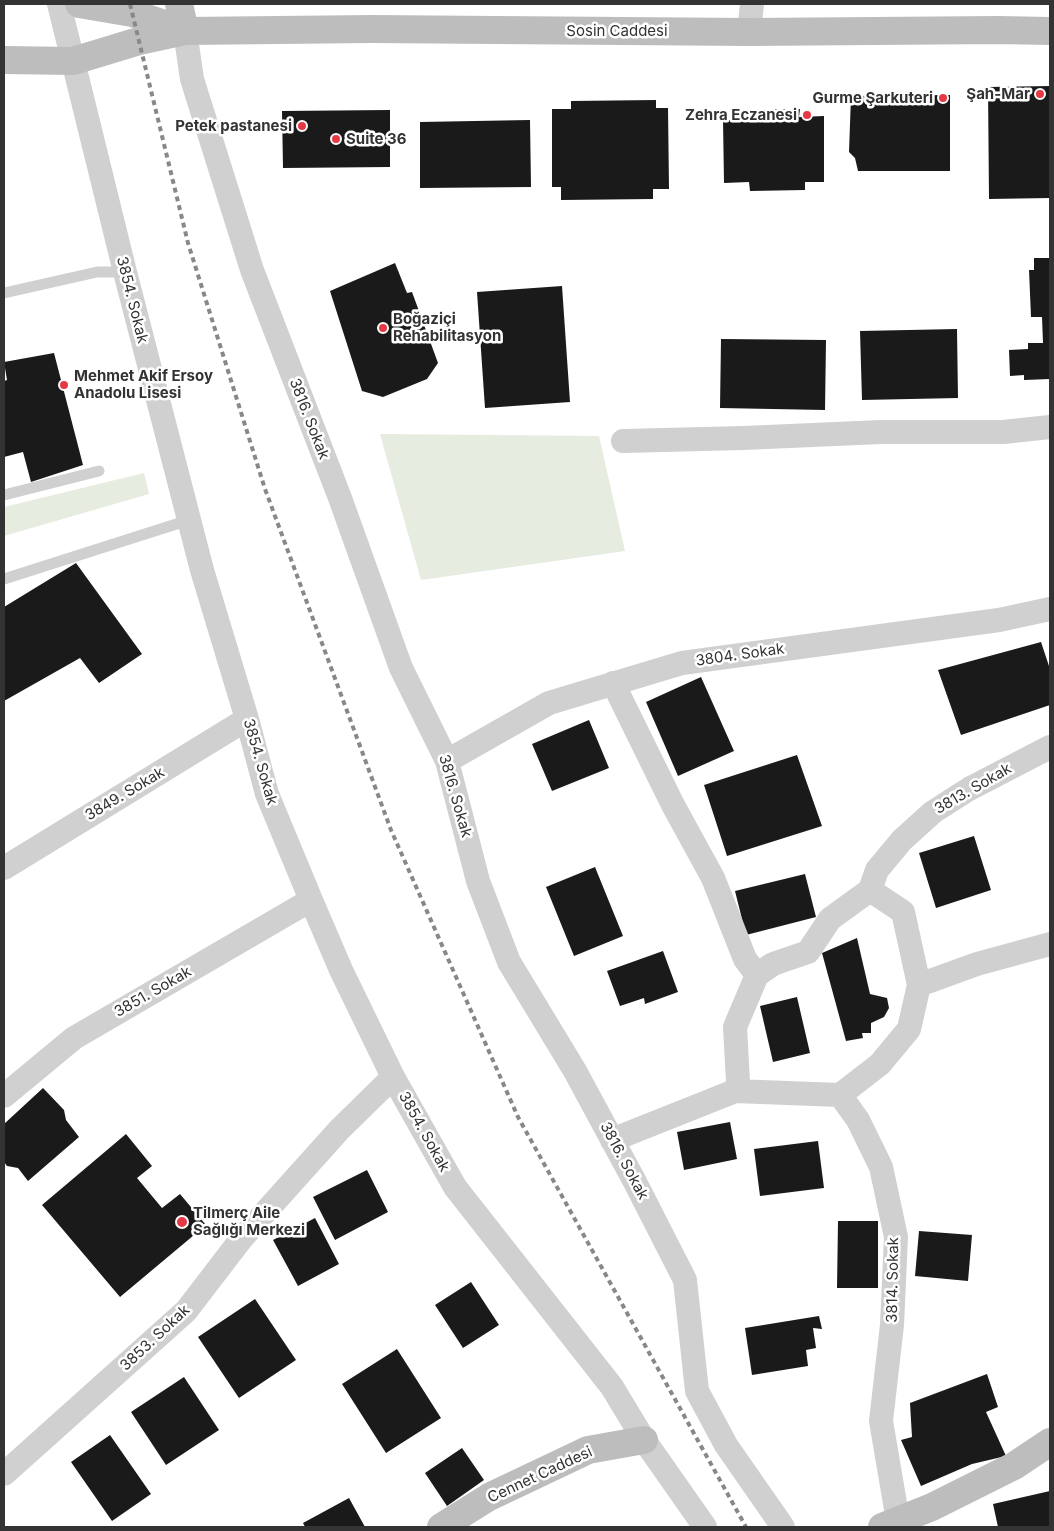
<!DOCTYPE html>
<html>
<head>
<meta charset="utf-8">
<style>
	body { margin:0 }
	#map { position:relative; width:1054px; height:1531px; overflow:hidden; background:#fff; font-family:Inter,sans-serif }
	canvas { display:block }
	.frame { position:absolute; inset:0; border:5px solid #333; pointer-events:none }
</style>
</head>
<body>
<div id="map">
<canvas width="1054" height="1531"></canvas>
<div class="frame"></div>
</div>
<script>
const c = document.querySelector('canvas').getContext('2d');
c.lineJoin = 'round';
function fillPath(path, color) {
  c.fillStyle = color;
  c.fill(path, 'evenodd');
}
function shape(rows) {
  const path = new Path2D();
  for (const r of rows) {
    path.moveTo(r[0], r[1]);
    for (let i = 2; i < r.length; i += 2) path.lineTo(r[i], r[i + 1]);
  }
  return path;
}
function stroke(path, color, width, dash) {
  c.strokeStyle = color;
  c.lineWidth = width;
  c.lineCap = dash ? 'butt' : 'round';
  c.setLineDash(dash || []);
  c.stroke(path);
}
function drawText(font, color, halo, rows, align = 'center') {
  c.font = font + ' Inter,sans-serif';
  c.lineWidth = 5;
  c.setLineDash([]);
  c.textBaseline = 'middle';
  c.strokeStyle = halo;
  c.fillStyle = color;
  for (const [text, x, y, turn = 0] of rows) {
    c.save();
    c.translate(x, y);
    c.rotate((+turn || 0) * Math.PI / 180);
    c.textAlign = isNaN(turn) ? turn : align;
    if (halo) c.strokeText(text, 0, 0);
    c.fillText(text, 0, 0);
    c.restore();
  }
}
fillPath(shape([
	[380,434,599,436,625,551,421,580],
	[144,473,149,494,4,536,4,507]
]), '#e6ecdf');
fillPath(shape([
	[1050,86,1050,198,989,199,988,87],
	[950,95,950,171,858,171,855,158,849,152,851,96],
	[656,100,656,108,668,108,669,189,653,189,653,199,561,200,561,187,552,187,552,109,571,109,571,101],
	[800,109,799,117,824,116,824,182,805,182,805,190,750,191,749,182,724,183,723,120,738,120,738,110],
	[390,110,390,167,283,168,282,111],
	[530,120,531,187,420,188,420,122],
	[1034,258,1050,258,1050,379,1024,380,1024,375,1010,376,1009,350,1028,349,1028,343,1043,343,1042,317,1031,317,1029,270,1034,270],
	[395,263,407,293,412,292,438,363,427,379,383,397,362,391,330,291],
	[562,286,570,402,485,408,477,292],
	[957,329,958,398,862,400,860,331],
	[721,339,826,340,825,410,720,408],
	[54,353,83,465,31,482,23,452,4,457,4,381,7,380,4,362],
	[76,563,142,654,99,683,80,658,4,701,4,607],
	[1041,642,1050,669,1050,705,961,735,938,670],
	[701,677,734,751,678,776,646,702],
	[589,720,609,768,552,791,532,744],
	[797,755,822,826,727,856,704,785],
	[974,836,991,890,936,908,919,853],
	[595,867,623,936,574,956,546,887],
	[805,874,816,917,746,935,735,891],
	[857,938,870,994,887,998,889,1008,884,1017,871,1023,871,1033,862,1033,863,1038,846,1041,822,953],
	[663,951,678,992,645,1004,644,998,620,1006,607,971],
	[797,997,810,1053,773,1062,760,1006],
	[43,1088,64,1110,66,1120,79,1137,28,1181,18,1168,7,1166,4,1162,4,1124],
	[730,1122,737,1159,684,1170,677,1132],
	[126,1134,152,1166,137,1178,162,1208,180,1194,206,1225,120,1297,42,1205],
	[818,1141,824,1188,760,1196,754,1149],
	[367,1170,388,1212,335,1240,313,1197],
	[315,1218,339,1264,298,1286,273,1240],
	[838,1221,878,1221,878,1288,837,1288],
	[919,1231,972,1235,968,1281,915,1276],
	[471,1282,499,1325,463,1348,435,1305],
	[255,1299,296,1360,239,1398,198,1337],
	[819,1316,822,1329,813,1328,816,1348,806,1350,808,1366,752,1375,745,1328],
	[397,1349,441,1418,386,1453,342,1384],
	[987,1374,998,1407,986,1412,1006,1456,972,1464,921,1486,901,1440,912,1437,910,1403],
	[184,1377,219,1430,166,1465,131,1412],
	[110,1435,151,1494,112,1521,71,1462],
	[462,1448,484,1480,447,1506,425,1473],
	[1050,1491,1050,1527,998,1527,993,1504],
	[349,1498,365,1527,305,1527,303,1523]
]), '#1a1a1a');
stroke(shape([
	[4,293,97,272,125,272],
	[4,495,99,471],
	[4,579,189,520]
]), '#d0d0d0', 11);
stroke(shape([
	[59,4,125,272,202,570,247,719,267,794,311,900,341,970,393,1077,455,1187,612,1387,644,1440,705,1527],
	[185,31,192,79,252,270,340,498,401,668,447,761,478,881,509,962,575,1071,635,1182,685,1280,697,1391,726,1445,783,1527],
	[749,32,752,4],
	[623,441,744,438,881,432,1003,432,1050,427],
	[613,683,673,805,713,878,745,959,757,975],
	[447,761,549,703,682,663,999,620,1050,609],
	[4,868,247,719],
	[870,890,877,870,902,840,933,812,969,789,1050,747],
	[870,890,903,912,919,985],
	[735,1091,840,1095,858,1120,881,1167,896,1237,892,1325,881,1421,898,1521],
	[840,1095,880,1064,909,1029,919,985,977,964,1050,944],
	[4,1096,74,1038,311,900],
	[612,1140,735,1091,738,1082,735,1027,757,975,773,964,808,952,830,919,870,890],
	[4,1474,186,1311,242,1238,339,1130,393,1077]
]), '#d0d0d0', 24);
stroke(shape([
	[79,4,132,13,185,31],
	[179,4,185,31],
	[4,60,73,61,139,41,185,31,371,29,749,32,998,30,1050,31],
	[441,1527,489,1497,588,1450,644,1440],
	[882,1527,932,1507,1014,1466,1050,1442]
]), '#bdbdbd', 28);
stroke(shape([
	[130,4,188,243,265,489,391,830,518,1117,746,1527]
]), '#888', 4, [5, 4]);
for (const [x, y, r, color] of [
	[1040,94,5,"#e63946"],
	[943,98,5,"#e63946"],
	[807,115,5,"#e63946"],
	[302,126,5,"#e63946"],
	[336,139,5,"#e63946"],
	[383,328,5,"#e63946"],
	[64,385,5,"#e63946"],
	[182,1222,6,"#e63946"]
]) {
  const dot = new Path2D();
  dot.arc(x, y, r, 0, 2 * Math.PI);
  c.fillStyle = color;
  c.fill(dot);
  stroke(dot, '#fff', 2);
}
drawText('15px', '#333', '#fff', [
	["Sosin Caddesi",617,31],
	["3854. Sokak",132,300,76],
	["3816. Sokak",309,419,69],
	["3804. Sokak",740,655,-8],
	["3854. Sokak",260,762,74],
	["3813. Sokak",973,789,-30],
	["3849. Sokak",125,794,-31],
	["3816. Sokak",455,796,74],
	["3851. Sokak",153,992,-30],
	["3854. Sokak",424,1132,61],
	["3816. Sokak",624,1161,62],
	["3814. Sokak",893,1280,-89],
	["3853. Sokak",155,1338,-43],
	["Cennet Caddesi",540,1475,-25]
]);
drawText('bold 15px', '#333', '#fff', [
	["Şah-Mar",1030,94],
	["Gurme Şarkuteri",933,98],
	["Zehra Eczanesi",797,115],
	["Petek pastanesi",292,126],
	["Suite 36",346,139,"left"],
	["Boğaziçi",393,319,"left"],
	["Rehabilitasyon",393,336,"left"],
	["Mehmet Akif Ersoy",74,376,"left"],
	["Anadolu Lisesi",74,393,"left"],
	["Tilmerç Aile",193,1213,"left"],
	["Sağlığı Merkezi",193,1230,"left"]
], 'right');
</script>
</body>
</html>
